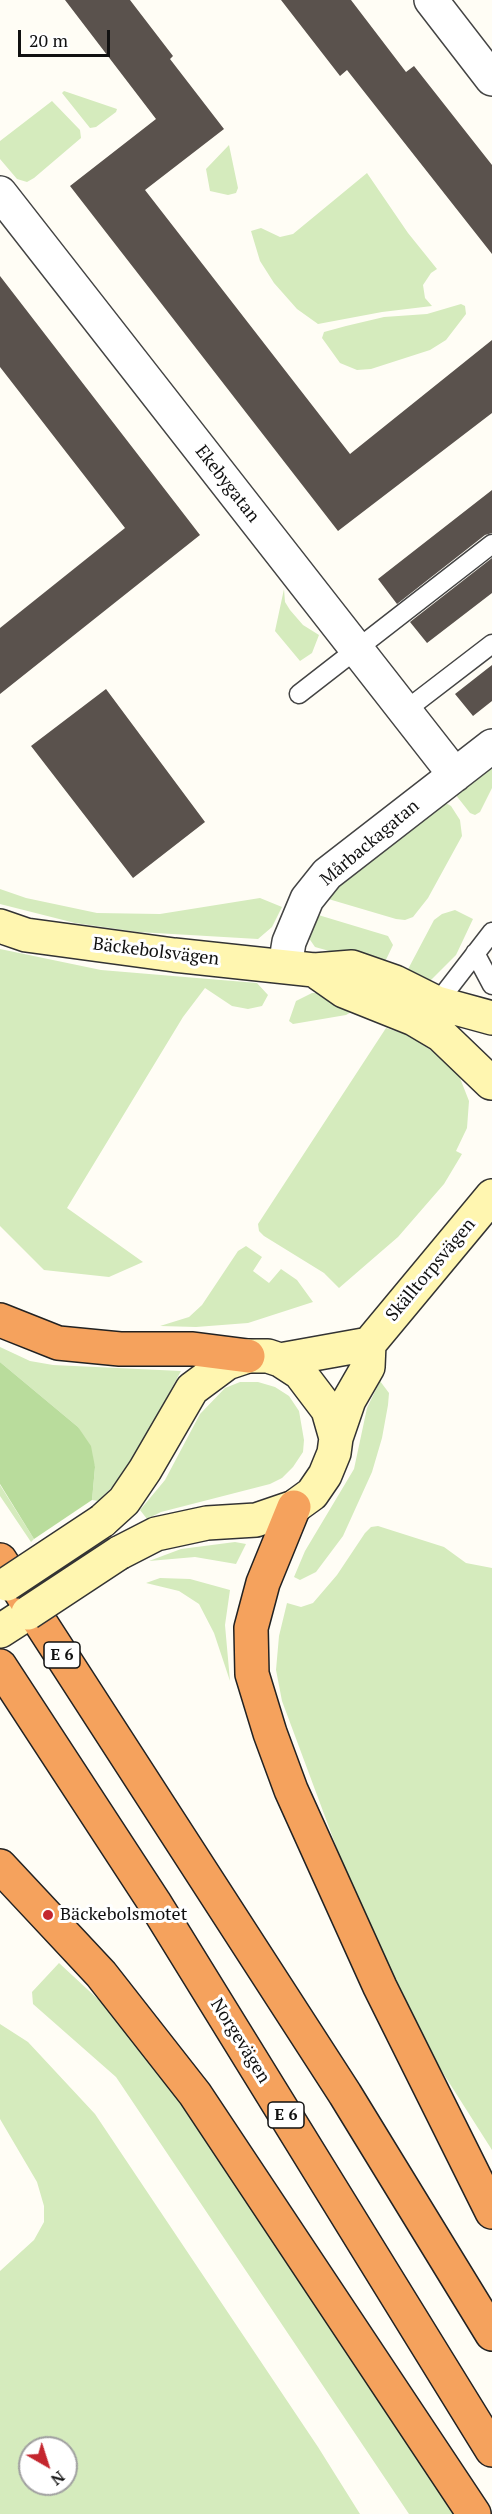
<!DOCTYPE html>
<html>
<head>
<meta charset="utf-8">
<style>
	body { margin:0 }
	#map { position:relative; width:492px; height:2514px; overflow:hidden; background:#fffdf5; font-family:"PT Serif",serif }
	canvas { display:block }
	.north { position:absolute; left:18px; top:2436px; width:60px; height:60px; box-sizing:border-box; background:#fff; border:2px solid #a0a0a0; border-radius:50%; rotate:141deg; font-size:16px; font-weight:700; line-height:24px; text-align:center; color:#111 }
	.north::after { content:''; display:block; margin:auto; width:21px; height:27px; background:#c4262e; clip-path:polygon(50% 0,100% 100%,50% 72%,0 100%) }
	.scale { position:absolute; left:18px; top:30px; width:92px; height:27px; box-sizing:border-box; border:3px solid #111; border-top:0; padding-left:8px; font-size:18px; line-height:21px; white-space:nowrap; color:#111; -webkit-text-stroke:4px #fff; paint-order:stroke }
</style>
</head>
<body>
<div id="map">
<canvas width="492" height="2514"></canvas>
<div class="north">N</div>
<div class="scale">20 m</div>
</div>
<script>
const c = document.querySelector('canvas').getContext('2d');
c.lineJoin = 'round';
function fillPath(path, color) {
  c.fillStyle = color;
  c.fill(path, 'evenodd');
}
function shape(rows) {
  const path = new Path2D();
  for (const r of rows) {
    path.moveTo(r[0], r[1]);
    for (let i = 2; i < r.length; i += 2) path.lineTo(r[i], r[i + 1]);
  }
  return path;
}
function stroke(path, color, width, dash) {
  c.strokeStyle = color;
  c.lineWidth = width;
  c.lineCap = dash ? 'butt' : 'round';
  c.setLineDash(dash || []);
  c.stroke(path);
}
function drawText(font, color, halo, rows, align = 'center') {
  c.font = font + ' "PT Serif",serif';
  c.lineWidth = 6;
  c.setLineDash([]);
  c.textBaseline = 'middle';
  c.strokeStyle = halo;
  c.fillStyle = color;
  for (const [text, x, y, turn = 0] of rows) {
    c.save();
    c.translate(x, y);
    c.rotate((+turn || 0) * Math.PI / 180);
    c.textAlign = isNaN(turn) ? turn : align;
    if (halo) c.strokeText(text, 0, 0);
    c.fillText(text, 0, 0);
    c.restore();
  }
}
fillPath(shape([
	[64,91,117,109,116,112,96,127,90,128,62,93],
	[52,101,80,130,81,138,34,178,27,182,17,179,0,159,0,141],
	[229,145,238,188,236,193,228,195,210,191,206,169],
	[367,173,408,233,437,269,431,273,423,285,425,298,432,306,382,312,318,324,297,309,274,283,260,261,251,231,261,228,280,237,293,234],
	[461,304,465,306,466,314,446,340,430,350,371,369,357,370,340,363,322,338,324,332,346,326,384,317,427,314],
	[284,589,285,602,290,610,303,625,319,635,312,653,300,661,275,631],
	[492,765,492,788,480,812,475,815,470,813,455,794],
	[444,802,451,806,460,820,462,836,428,898,413,917,405,920,396,919,325,898,346,878],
	[0,889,26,898,97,913,160,914,260,898,282,907,272,927,258,939,138,932,75,923,0,904],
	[455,910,473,919,456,955,429,982,406,973,434,920,442,914],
	[315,914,388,936,393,945,383,966,315,947,306,934],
	[0,949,101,970,257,983,268,995,262,1006,248,1009,232,1006,205,988,183,1017,67,1208,143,1262,109,1277,44,1270,0,1226],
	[312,993,320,993,353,1011,346,1015,293,1024,289,1021,296,1001],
	[386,1028,408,1035,441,1057,458,1073,469,1101,467,1128,456,1151,462,1154,444,1184,398,1237,339,1288,324,1273,264,1236,259,1231,258,1224],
	[246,1246,262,1257,253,1271,269,1283,281,1269,297,1280,313,1302,248,1323,196,1327,160,1326,189,1317,202,1305,238,1251],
	[0,1347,30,1361,53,1365,181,1371,139,1449,116,1483,98,1501,92,1500,95,1467,78,1427,0,1362],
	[380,1381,389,1393,388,1405,382,1438,372,1472,343,1536,316,1572,300,1580,294,1577,305,1551,354,1469,367,1408],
	[240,1382,258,1382,275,1387,289,1396,299,1411,304,1440,303,1452,293,1467,282,1478,270,1484,161,1512,147,1519,140,1510,165,1480,200,1414,225,1388],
	[0,1485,34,1539,31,1542,0,1496],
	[378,1526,444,1547,466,1563,492,1568,492,2150,429,2051,349,1881,282,1701,276,1670,279,1636,287,1603,301,1607,313,1603,337,1575,365,1533,371,1527],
	[235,1542,246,1544,236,1564,195,1557,149,1561,181,1549],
	[160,1578,190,1579,230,1590,225,1625,230,1681,214,1633,199,1604,179,1591,146,1583],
	[59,1963,114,2014,177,2098,458,2514,409,2514,116,2077,33,2004,32,1992],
	[0,2024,28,2042,95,2114,318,2447,360,2514,0,2514,0,2271,34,2240,44,2222,44,2206,37,2182,0,2119],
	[30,2448,66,2448,66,2484,30,2484]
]), '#d5ebbd');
fillPath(shape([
	[0,1362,78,1427,91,1446,95,1467,92,1500,34,1539,0,1484]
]), '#b9dc9c');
fillPath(shape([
	[65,0,130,0,173,56,170,59,224,129,145,190,350,454,492,340,492,413,338,531,70,186,156,119],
	[281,0,351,0,406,72,414,66,492,165,492,254,347,70,340,76],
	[0,276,200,535,0,694,0,628,125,528,0,367],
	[492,490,492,533,485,535,397,604,378,579],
	[492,558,492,593,427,643,410,622],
	[492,665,492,701,473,716,455,694],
	[106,689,205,822,133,878,31,746]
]), '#5a524d');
const lane = shape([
	[299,694,492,544],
	[406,710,492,644],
	[475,953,492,985],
	[434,1007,492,932]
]);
const street = shape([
	[431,0,492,79],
	[0,193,455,775],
	[285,966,289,942,307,899,327,874,492,746]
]);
const secondary = shape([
	[0,926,26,935,174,955,314,970,352,967,395,982,437,1003,492,1018],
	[314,970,344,991,414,1019,441,1035,491,1083],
	[280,1360,369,1344],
	[336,1438,349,1400,368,1367,369,1344,492,1196],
	[102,1521,124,1501,145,1470,192,1389,227,1363,248,1356,268,1356,280,1360,300,1373,328,1410,336,1438,334,1453,325,1475,312,1494,294,1507,256,1520,207,1523,156,1534,119,1553],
	[0,1631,28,1613]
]);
const highway = shape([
	[0,1320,58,1343,120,1349,193,1349,248,1356],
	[294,1507,263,1583,251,1628,252,1674,270,1733,291,1790,380,1987,492,2212],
	[0,1560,345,2094,492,2334],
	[0,1666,154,1902,492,2450],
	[0,1866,101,1974,195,2094,474,2514]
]);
stroke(lane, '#444', 21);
stroke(street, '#444', 36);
stroke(secondary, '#333', 36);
stroke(highway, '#222', 36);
stroke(lane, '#fff', 18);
stroke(street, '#fff', 33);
stroke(secondary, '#fff6b0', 33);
stroke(highway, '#f5a25d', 33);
const secondaryBridge = shape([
	[7,1584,102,1521],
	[28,1613,119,1553]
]);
stroke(secondaryBridge, '#333', 36, []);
stroke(secondaryBridge, '#fff6b0', 33);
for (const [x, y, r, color] of [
	[48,1915,6,"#c4262e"]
]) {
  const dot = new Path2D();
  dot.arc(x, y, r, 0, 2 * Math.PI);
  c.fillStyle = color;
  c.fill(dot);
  stroke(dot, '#fff', 2);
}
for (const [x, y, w] of [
	[62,1655,36],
	[286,2115,36]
]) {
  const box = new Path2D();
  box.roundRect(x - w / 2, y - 13, w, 26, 4.5);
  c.fillStyle = '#fff';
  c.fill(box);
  stroke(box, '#111', 1.5);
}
drawText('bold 16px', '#111', null, [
	["E 6",62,1655],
	["E 6",286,2115]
]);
drawText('18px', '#111', '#fff', [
	["Ekebygatan",227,484,52],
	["Mårbackagatan",370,843,-40],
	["Bäckebolsvägen",156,952,7],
	["Skälltorpsvägen",431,1270,-50],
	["Norgevägen",240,2041,58]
]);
drawText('18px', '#111', '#fff', [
	["Bäckebolsmotet",60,1915]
], 'left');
</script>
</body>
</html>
